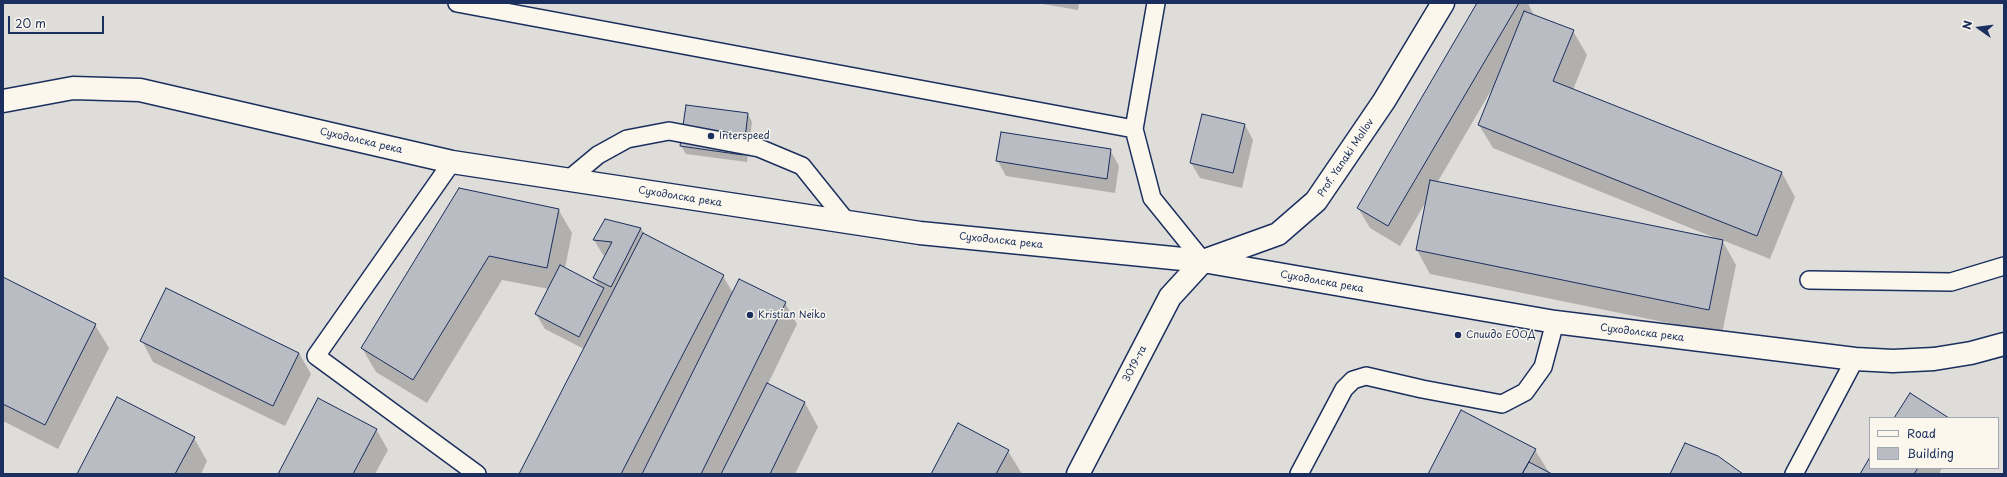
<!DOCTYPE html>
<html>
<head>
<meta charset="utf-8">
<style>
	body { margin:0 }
	#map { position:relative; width:2007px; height:477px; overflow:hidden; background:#eeebe4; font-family:"Playpen Sans",sans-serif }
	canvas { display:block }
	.frame { position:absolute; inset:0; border:4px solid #1b2f5e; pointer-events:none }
	.legend { position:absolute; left:1869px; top:417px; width:130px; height:52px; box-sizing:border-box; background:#fbf7ec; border:1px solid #a1a7b3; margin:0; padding:5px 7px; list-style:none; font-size:12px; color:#1b2f5e }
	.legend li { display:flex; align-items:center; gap:8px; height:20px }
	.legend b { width:20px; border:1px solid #a1a7b3 }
	.north { position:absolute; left:1959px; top:8px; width:40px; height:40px; -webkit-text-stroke:3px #fbf7ec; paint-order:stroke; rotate:284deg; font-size:11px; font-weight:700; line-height:16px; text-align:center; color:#1b2f5e }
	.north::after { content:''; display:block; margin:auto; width:14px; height:18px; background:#1b2f5e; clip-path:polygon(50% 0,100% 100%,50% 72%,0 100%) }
	.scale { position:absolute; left:8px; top:16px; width:96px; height:18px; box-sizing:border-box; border:2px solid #1b2f5e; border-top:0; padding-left:5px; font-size:12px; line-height:14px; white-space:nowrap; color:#1b2f5e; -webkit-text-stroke:3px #fbf7ec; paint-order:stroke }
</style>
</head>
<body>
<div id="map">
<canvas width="2007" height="477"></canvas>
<div class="frame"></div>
<ul class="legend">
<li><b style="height:5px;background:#fbf7ec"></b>Road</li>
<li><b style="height:11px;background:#b9bcc3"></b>Building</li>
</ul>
<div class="north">N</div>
<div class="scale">20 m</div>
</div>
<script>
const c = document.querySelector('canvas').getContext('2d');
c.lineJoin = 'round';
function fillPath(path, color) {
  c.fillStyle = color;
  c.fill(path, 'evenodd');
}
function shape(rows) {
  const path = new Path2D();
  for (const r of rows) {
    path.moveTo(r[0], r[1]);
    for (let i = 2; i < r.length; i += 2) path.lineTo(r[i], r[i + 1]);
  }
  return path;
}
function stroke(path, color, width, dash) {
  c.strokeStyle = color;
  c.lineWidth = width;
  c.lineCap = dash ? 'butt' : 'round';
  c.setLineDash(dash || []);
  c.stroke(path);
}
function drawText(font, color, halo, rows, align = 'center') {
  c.font = font + ' "Playpen Sans",sans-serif';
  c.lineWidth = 3;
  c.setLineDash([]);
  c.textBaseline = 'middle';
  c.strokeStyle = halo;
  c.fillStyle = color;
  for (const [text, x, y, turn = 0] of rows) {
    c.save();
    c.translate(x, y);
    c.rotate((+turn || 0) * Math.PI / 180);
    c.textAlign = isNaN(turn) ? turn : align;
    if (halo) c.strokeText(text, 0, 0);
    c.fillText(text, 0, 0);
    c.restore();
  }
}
fillPath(shape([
	[3,3,2004,3,2004,474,3,474],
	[1870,418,1998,418,1998,468,1870,468]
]), '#deddda');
fillPath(shape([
	[1037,3,1079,3,1078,10],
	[1478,3,1528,3,1534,16,1573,31,1587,55,1573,90,1782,173,1795,197,1770,259,1722,240,1736,265,1722,334,1430,274,1417,250,1427,200,1400,246,1370,228,1358,208],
	[1493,87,1479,125,1493,148,1720,240,1437,183],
	[748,114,752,122,747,162,686,154,681,146],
	[1245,125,1253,140,1242,188,1200,178,1191,163],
	[1110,150,1119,166,1115,193,1006,176,997,160],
	[460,189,558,209,572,233,565,268,599,286,594,278,606,255,603,255,594,240,641,228,645,236,723,276,733,293,785,303,797,324,768,384,805,403,818,427,795,474,520,474,584,349,545,329,536,314,549,289,502,280,427,403,376,372,362,348],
	[3,278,95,325,109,348,58,449,3,421],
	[142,341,299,353,311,374,285,426,153,362],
	[376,429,388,450,375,474,280,474],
	[194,438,207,461,201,474,79,474],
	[1535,450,1550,474,1429,474],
	[1008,451,1022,474,932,474],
	[1870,459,1870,468,1942,468,1939,474,1861,474]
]), '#0003');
const building = shape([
	[1477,3,1519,3,1388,226,1357,208,1477,3],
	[1524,11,1574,30,1553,81,1782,172,1757,236,1478,125,1524,11],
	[686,105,748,113,743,155,680,146,686,105],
	[1202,114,1245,124,1233,173,1190,163,1202,114],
	[1001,132,1111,149,1107,179,996,161,1001,132],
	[1430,180,1723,240,1709,310,1416,250,1430,180],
	[459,188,559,209,547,268,489,256,413,380,361,348,459,188],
	[605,219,641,228,611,287,593,278,612,242,593,240,605,219],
	[643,233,724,275,621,474,519,474,643,233],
	[560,265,604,288,579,337,535,314,560,265],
	[3,277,96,324,45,425,3,404,3,277],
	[739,279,786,302,701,474,642,474,739,279],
	[166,288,299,353,273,406,140,341,166,288],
	[767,383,805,402,770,474,721,474,767,383],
	[1910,393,1949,418,1894,418,1910,393],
	[117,397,195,437,175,474,77,474,117,397],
	[318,398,377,429,353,474,278,474,318,398],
	[1461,410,1536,449,1522,474,1428,474,1461,410],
	[958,423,1009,450,996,474,931,474,958,423],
	[1685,443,1718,456,1743,474,1670,474,1685,443],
	[1870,457,1870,468,1918,468,1914,474,1860,474,1870,457],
	[1529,462,1552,474,1522,474,1529,462]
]);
fillPath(building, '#b9bcc3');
stroke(building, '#1b2f5e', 1);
const lane = shape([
	[457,3,1134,129],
	[1156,3,1134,129,1152,198,1203,261],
	[452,162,316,356,477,474],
	[568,180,598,155,627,139,669,131,759,148,802,166,847,222],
	[1809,280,1951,282,2004,266],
	[1299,474,1344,389,1353,380,1366,376,1422,389,1502,404,1525,392,1543,367,1555,322],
	[1794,474,1855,359]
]);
const street = shape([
	[3,101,73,88,140,90,452,162,920,233,1203,261,1555,322,1855,359,1893,361,1934,359,1971,353,2004,344],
	[1078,474,1170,297,1203,261,1278,234,1316,201,1384,101,1443,3]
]);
stroke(lane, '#1b2f5e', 20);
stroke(street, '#1b2f5e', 25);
stroke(lane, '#fbf7ec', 17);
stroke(street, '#fbf7ec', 22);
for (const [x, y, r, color] of [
	[711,136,4,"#1b2f5e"],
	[750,315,4,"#1b2f5e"],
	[1458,335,4,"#1b2f5e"]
]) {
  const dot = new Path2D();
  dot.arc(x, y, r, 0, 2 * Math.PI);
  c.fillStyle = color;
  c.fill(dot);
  stroke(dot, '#fbf7ec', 1.5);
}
drawText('10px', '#1b2f5e', '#fbf7ec', [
	["Interspeed",719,136],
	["Kristian Neiko",758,315],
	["Спиидо ЕООД",1466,335]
], 'left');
drawText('10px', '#1b2f5e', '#fbf7ec', [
	["Суходолска река",361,141,13],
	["Prof. Yanaki Mollov",1346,158,-56],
	["Суходолска река",680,197,9],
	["Суходолска река",1001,241,6],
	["Суходолска река",1322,282,10],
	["Суходолска река",1642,333,7],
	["3019-та",1135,364,-62]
]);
</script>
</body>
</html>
